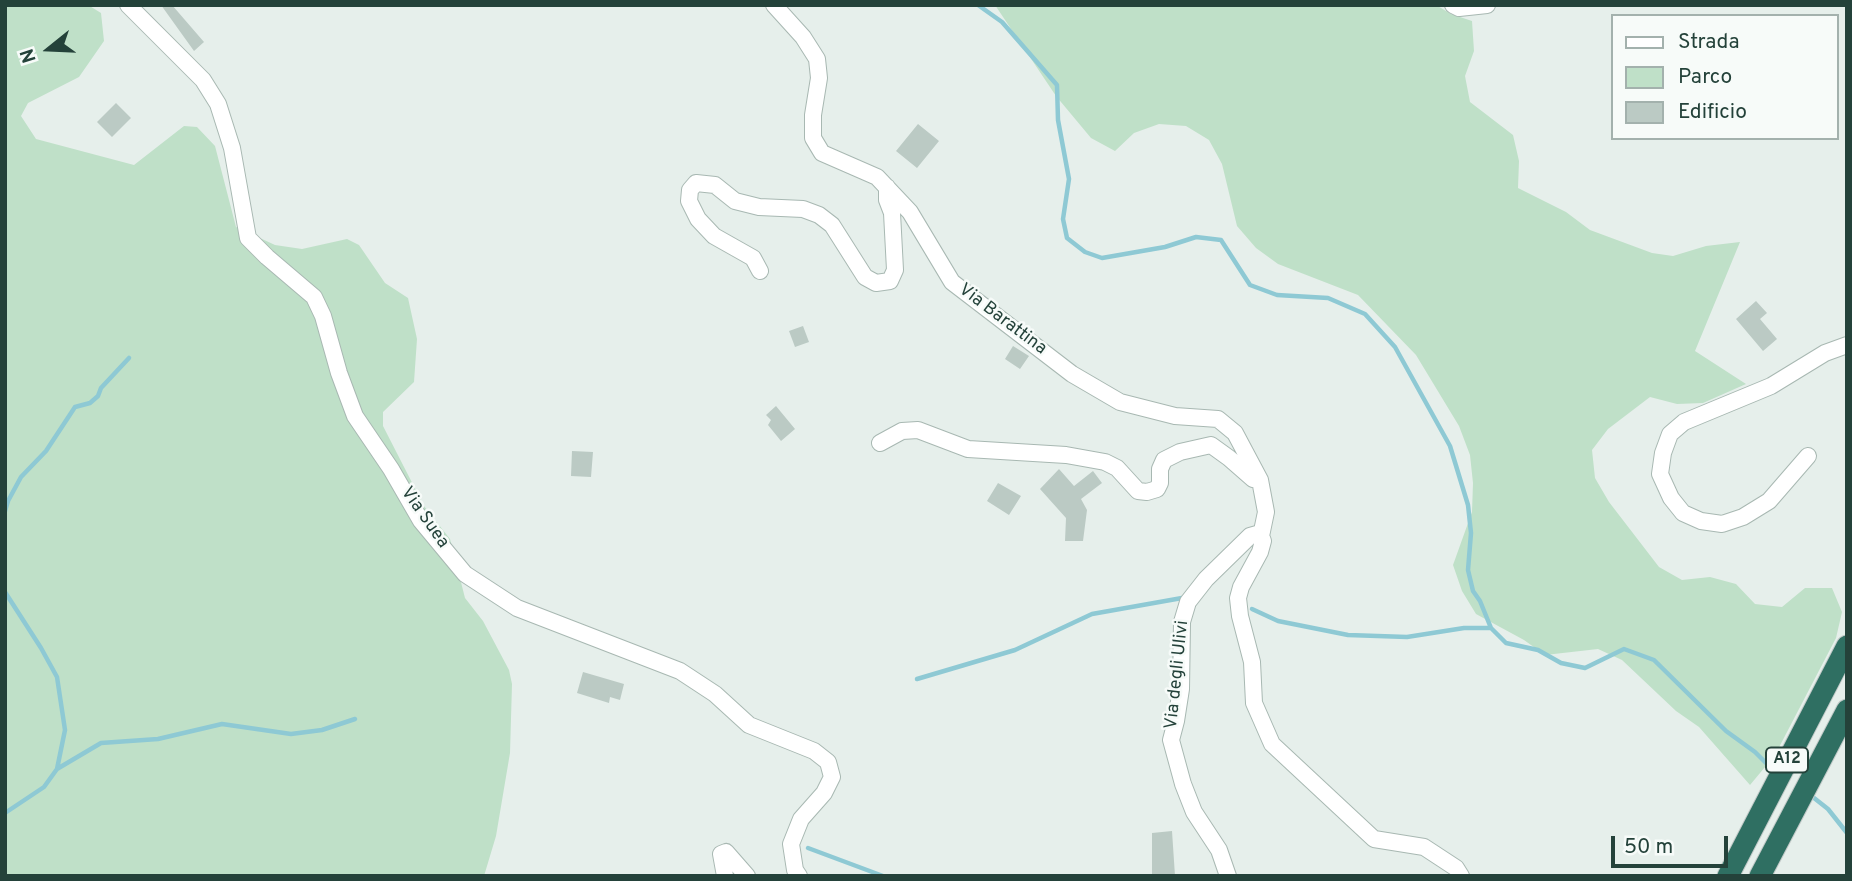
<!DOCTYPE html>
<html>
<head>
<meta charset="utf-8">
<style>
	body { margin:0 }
	#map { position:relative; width:1852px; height:881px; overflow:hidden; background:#e6efeb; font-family:Overpass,sans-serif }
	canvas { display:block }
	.frame { position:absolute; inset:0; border:7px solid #24423a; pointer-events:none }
	.legend { position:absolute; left:1611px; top:14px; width:228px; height:126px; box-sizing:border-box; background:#f7fbf9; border:2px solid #a3b1ad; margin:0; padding:9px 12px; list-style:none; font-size:21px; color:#24423a }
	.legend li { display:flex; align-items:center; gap:14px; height:35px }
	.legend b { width:35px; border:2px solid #a3b1ad }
	.north { position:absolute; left:14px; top:14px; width:70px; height:70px; -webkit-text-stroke:5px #f7fbf9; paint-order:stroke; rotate:252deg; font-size:19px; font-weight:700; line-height:28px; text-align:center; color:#24423a }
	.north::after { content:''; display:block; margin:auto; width:24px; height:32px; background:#24423a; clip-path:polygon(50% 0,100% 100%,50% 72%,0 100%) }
	.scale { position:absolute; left:1611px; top:836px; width:117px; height:32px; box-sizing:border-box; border:4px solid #24423a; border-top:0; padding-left:9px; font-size:21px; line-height:24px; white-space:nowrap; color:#24423a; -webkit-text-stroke:5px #f7fbf9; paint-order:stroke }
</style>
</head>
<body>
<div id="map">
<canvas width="1852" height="881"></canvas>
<div class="frame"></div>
<ul class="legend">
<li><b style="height:9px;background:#fff"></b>Strada</li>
<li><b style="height:19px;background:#bfe0c8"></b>Parco</li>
<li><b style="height:19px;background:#bbcac4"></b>Edificio</li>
</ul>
<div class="north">N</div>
<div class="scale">50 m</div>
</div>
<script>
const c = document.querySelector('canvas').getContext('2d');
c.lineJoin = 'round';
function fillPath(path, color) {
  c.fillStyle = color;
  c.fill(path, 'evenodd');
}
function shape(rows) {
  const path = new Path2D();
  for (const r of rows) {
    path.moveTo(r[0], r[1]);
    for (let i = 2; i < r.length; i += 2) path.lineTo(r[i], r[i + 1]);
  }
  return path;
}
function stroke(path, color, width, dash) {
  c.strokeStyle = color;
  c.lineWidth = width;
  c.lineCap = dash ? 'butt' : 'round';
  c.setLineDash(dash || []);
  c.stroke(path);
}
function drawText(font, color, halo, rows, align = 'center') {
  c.font = font + ' Overpass,sans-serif';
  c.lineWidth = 5;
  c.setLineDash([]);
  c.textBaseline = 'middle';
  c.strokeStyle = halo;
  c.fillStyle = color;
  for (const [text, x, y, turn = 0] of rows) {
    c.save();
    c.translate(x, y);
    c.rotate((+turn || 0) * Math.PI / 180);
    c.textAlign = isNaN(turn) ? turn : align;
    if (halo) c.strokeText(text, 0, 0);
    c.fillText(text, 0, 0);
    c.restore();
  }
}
fillPath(shape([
	[5,5,88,5,101,13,104,41,79,77,28,103,21,116,36,139,134,165,184,126,197,127,215,146,236,227,275,245,302,249,347,239,359,245,385,283,408,298,417,339,414,382,383,412,383,426,424,506,450,539,465,598,483,621,509,670,512,684,510,753,496,836,484,876,5,876],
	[995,5,1436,5,1451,14,1472,21,1474,51,1465,76,1470,102,1513,135,1519,161,1518,188,1566,212,1590,230,1652,253,1673,256,1706,246,1740,242,1695,351,1746,384,1703,403,1677,404,1650,397,1608,429,1592,450,1595,478,1609,502,1659,567,1682,580,1710,577,1736,584,1755,604,1782,607,1805,588,1832,588,1842,612,1836,638,1775,755,1750,785,1699,727,1676,711,1622,660,1598,649,1545,655,1524,640,1476,614,1462,591,1453,565,1472,512,1473,483,1470,455,1459,426,1416,355,1358,295,1278,264,1256,248,1237,226,1222,164,1209,140,1186,126,1159,124,1134,133,1115,151,1091,138,1056,96]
]), '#bfe0c8');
stroke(shape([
	[978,5,1002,22,1057,85,1058,120,1069,179,1063,219,1067,238,1085,252,1102,258,1165,247,1196,237,1221,240,1250,285,1277,295,1328,298,1365,314,1395,347,1450,446,1468,505,1471,533,1468,570,1473,591,1480,601,1491,628,1506,643,1538,650,1561,663,1585,668,1624,649,1654,660,1726,731,1755,752,1775,772],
	[5,511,8,501,21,477,46,451,75,407,90,403,98,396,101,388,129,358],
	[5,592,41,648,57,677,65,730,57,769,44,787,5,813],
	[1252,609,1278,621,1348,635,1407,637,1464,628,1491,628],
	[917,679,1015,650,1092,614,1182,598],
	[57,769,101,743,158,739,222,724,291,734,322,730,355,719],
	[1809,794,1828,809,1847,833],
	[808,848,883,876]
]), '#8ec9d4', 4.5);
fillPath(shape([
	[161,5,172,5,204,42,194,51],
	[116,103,131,118,112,137,97,122],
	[918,124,939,141,917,168,896,151],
	[1756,301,1767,313,1760,319,1777,339,1763,351,1736,319],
	[803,326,809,342,795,347,789,331],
	[1013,346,1029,356,1020,369,1005,359],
	[776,406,795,429,781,441,768,425,771,420,766,415],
	[572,451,593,452,591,477,571,476],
	[1059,469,1074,486,1093,471,1102,483,1081,499,1087,510,1083,541,1065,541,1066,518,1040,489],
	[998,483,1021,496,1009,515,987,501],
	[583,672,624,684,620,700,610,697,609,703,577,693],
	[1172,831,1175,876,1152,876,1152,833]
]), '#bbcac4');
const minor = shape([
	[128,5,203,80,218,104,232,148,248,238,267,257,314,297,323,316,339,373,355,416,391,469,421,521,465,574,517,608,680,671,715,694,749,725,814,751,828,762,832,777,824,793,801,819,791,844,795,870,799,876],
	[774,5,803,37,817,59,819,78,813,115,813,138,822,153,877,177,910,212,952,282,1072,374,1120,402,1175,416,1218,419,1235,433,1260,480,1266,512,1261,536],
	[1453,5,1459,8,1487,5],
	[760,271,753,258,714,236,698,219,689,201,690,190,696,183,715,185,735,201,759,207,803,209,819,215,832,225,865,277,876,283,890,281,895,270,892,213,887,200,887,187],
	[880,443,902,431,918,430,968,449,1066,455,1105,462,1117,468,1138,491,1147,492,1157,489,1160,483,1160,469,1164,460,1180,452,1211,445,1229,458,1253,479,1257,480],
	[1808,456,1769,501,1743,517,1722,524,1701,521,1683,513,1671,498,1660,474,1663,453,1670,434,1684,422,1771,386,1825,353,1847,345],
	[725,876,721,854,726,852,747,876],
	[1228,876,1219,850,1194,812,1183,784,1171,740,1176,721,1181,689,1182,622,1188,602,1206,579,1250,536,1257,534,1261,536,1263,541,1260,552,1241,587,1238,598,1240,616,1252,662,1254,703,1272,744,1374,839,1424,847,1456,868,1461,876]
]);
const highway = shape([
	[1728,876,1847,646],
	[1760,876,1847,710]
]);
stroke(minor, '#a8b8b2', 18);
stroke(highway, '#c2cac8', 23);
stroke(minor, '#fff', 16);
stroke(highway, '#2f6f62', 21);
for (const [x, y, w] of [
	[1787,760,42]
]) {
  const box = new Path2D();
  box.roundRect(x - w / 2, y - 12.5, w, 25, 5);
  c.fillStyle = '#f7fbf9';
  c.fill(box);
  stroke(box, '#24423a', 2);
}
drawText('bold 16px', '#24423a', null, [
	["A12",1787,760]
]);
drawText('18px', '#24423a', '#f7fbf9', [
	["Via Barattina",1002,320,37],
	["Via Suea",424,518,55],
	["Via degli Ulivi",1178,675,-84]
]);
</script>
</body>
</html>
